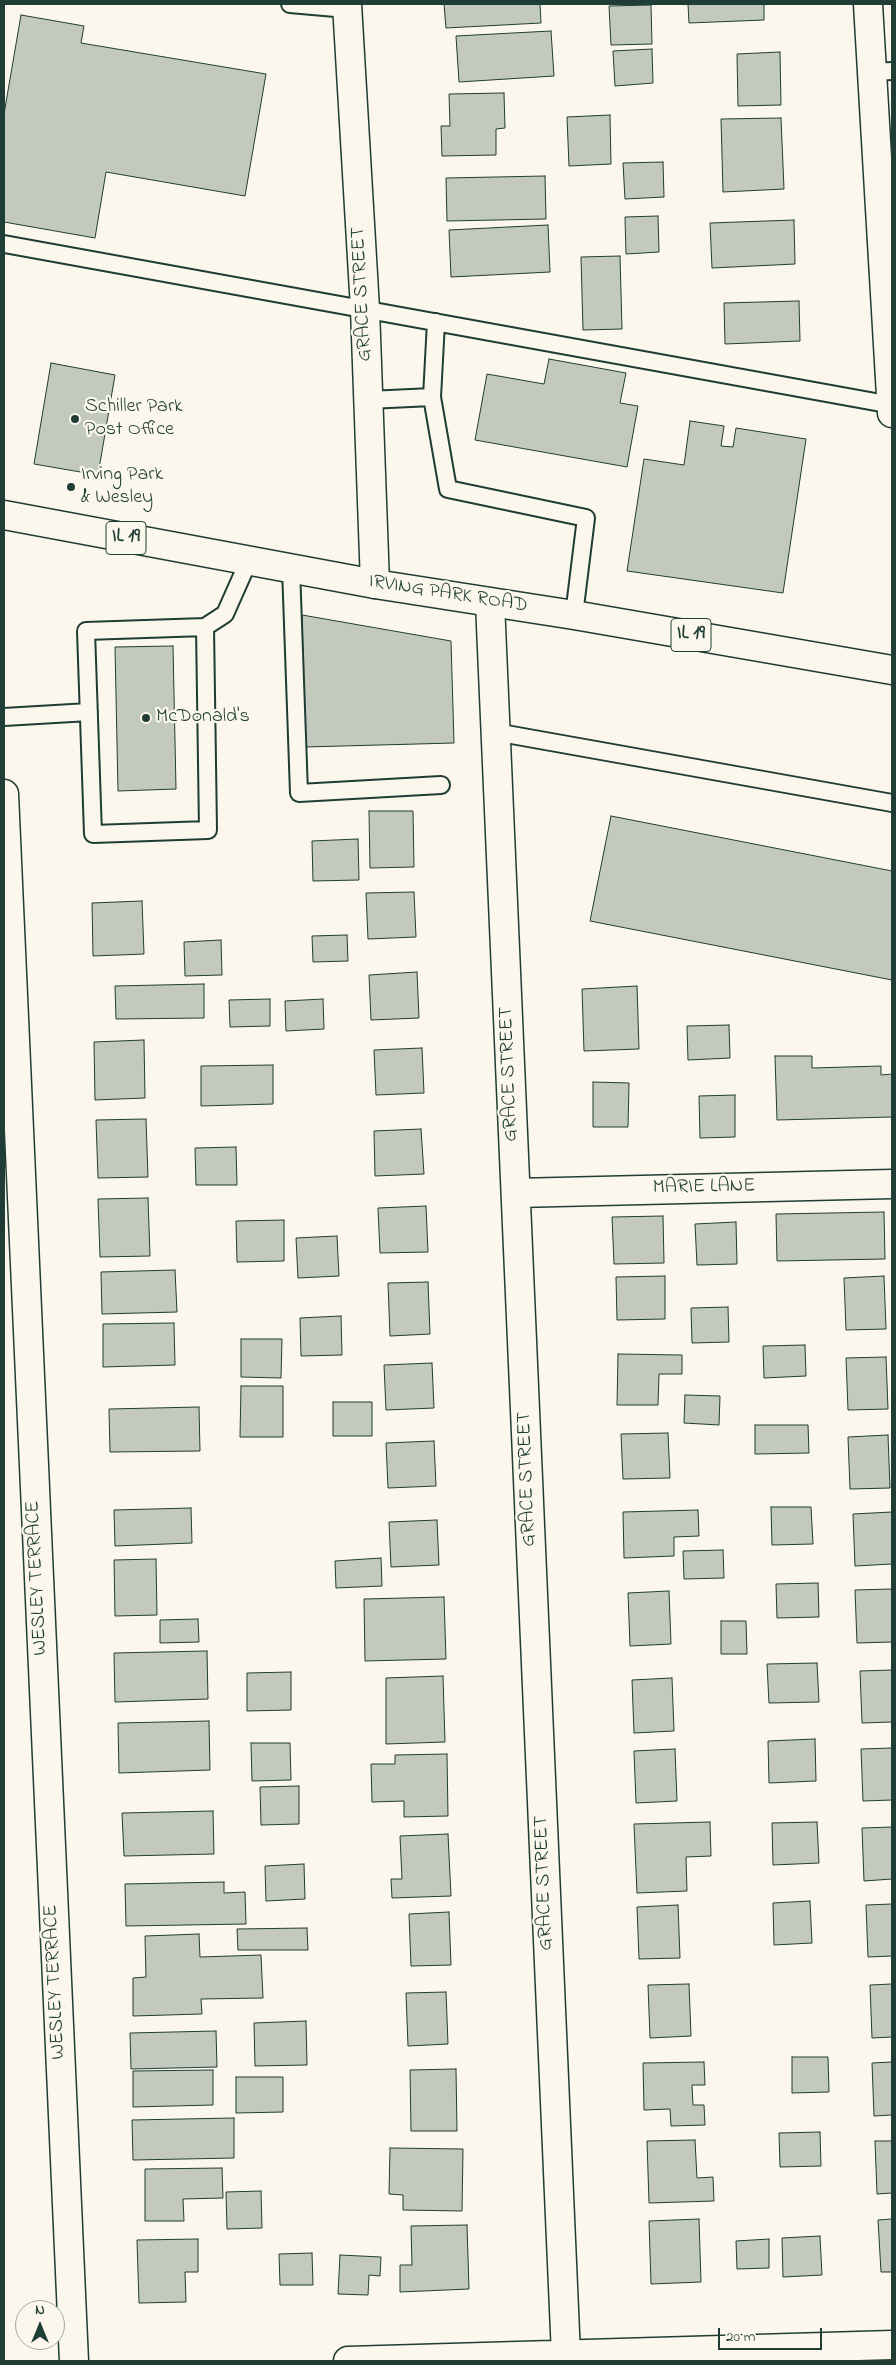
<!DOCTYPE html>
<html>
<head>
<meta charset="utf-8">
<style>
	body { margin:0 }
	#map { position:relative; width:896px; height:2365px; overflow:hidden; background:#fbf7ec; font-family:"Indie Flower",sans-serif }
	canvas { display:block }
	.frame { position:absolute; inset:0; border:5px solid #1f3d34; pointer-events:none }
	.north { position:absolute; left:15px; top:2300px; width:50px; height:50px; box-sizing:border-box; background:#fbf7ec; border:1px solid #a3ada2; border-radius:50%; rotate:0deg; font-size:14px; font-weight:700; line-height:20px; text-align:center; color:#1f3d34 }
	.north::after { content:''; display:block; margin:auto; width:18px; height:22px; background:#1f3d34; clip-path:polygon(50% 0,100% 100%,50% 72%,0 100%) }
	.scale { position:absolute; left:718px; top:2328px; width:104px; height:22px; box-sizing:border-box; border:2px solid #1f3d34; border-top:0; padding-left:6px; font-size:15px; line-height:18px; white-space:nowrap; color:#1f3d34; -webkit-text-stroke:4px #fbf7ec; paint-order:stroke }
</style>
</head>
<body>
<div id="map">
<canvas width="896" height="2365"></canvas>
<div class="frame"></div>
<div class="north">N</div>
<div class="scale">20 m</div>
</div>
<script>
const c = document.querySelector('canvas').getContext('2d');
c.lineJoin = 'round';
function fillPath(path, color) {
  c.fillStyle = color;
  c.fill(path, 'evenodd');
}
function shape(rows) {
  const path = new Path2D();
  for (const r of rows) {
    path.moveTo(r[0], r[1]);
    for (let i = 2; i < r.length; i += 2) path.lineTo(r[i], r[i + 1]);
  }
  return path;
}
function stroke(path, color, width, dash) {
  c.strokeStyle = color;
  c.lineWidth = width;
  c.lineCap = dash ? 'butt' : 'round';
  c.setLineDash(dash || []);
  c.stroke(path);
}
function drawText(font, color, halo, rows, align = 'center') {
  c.font = font + ' "Indie Flower",sans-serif';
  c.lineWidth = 4.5;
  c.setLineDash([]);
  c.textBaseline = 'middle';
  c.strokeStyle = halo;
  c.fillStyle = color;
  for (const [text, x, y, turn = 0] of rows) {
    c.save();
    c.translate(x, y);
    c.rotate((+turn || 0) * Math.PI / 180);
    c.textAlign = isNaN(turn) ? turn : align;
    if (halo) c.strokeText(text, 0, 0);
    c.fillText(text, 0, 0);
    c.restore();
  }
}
const building = shape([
	[444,4,540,4,541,23,446,28,444,4],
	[688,4,764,4,764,20,689,23,688,4],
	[651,5,652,44,611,45,609,6,651,5],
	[21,15,84,26,81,43,266,74,245,196,106,172,95,238,4,222,4,114,21,15],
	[551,31,554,76,459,82,456,36,551,31],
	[652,49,653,83,615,86,613,51,652,49],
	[780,52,781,105,738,106,737,54,780,52],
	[504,93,505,128,496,129,496,155,442,156,441,126,450,126,449,94,504,93],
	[610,115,611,164,569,166,567,117,610,115],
	[781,118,784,189,723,192,721,119,781,118],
	[663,162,664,197,625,199,623,163,663,162],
	[545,176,546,219,447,221,446,178,545,176],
	[658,216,659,252,626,254,625,217,658,216],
	[794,220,795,264,712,268,710,223,794,220],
	[548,225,550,272,451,277,449,230,548,225],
	[620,256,622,329,583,330,581,257,620,256],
	[799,301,800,341,725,344,724,303,799,301],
	[549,359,626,373,620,403,638,406,627,467,475,440,487,374,544,384,549,359],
	[51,363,115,375,98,475,34,464,51,363],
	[690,421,724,426,721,446,733,447,736,428,806,439,783,593,627,571,644,459,684,465,690,421],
	[302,615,451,641,454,743,305,747,302,615],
	[173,646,176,789,118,791,115,647,173,646],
	[369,811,413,811,414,867,370,868,369,811],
	[611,816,892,871,892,980,590,921,611,816],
	[358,839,359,880,313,881,312,841,358,839],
	[414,892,416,937,368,939,366,893,414,892],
	[142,901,144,954,93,956,92,903,142,901],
	[347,935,348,961,313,962,312,936,347,935],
	[221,940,222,975,185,976,184,942,221,940],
	[417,972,419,1018,371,1020,369,975,417,972],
	[204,984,204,1018,116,1019,115,986,204,984],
	[637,986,639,1049,584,1051,582,989,637,986],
	[270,999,270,1026,230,1027,229,1000,270,999],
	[323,999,324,1029,286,1031,285,1001,323,999],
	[729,1025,730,1058,688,1060,687,1026,729,1025],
	[144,1040,145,1098,95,1100,94,1042,144,1040],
	[422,1048,424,1093,376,1095,374,1050,422,1048],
	[775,1056,812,1056,812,1068,881,1066,881,1075,892,1074,892,1117,777,1120,775,1056],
	[273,1065,273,1104,201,1106,201,1066,273,1065],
	[593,1082,629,1083,628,1127,593,1127,593,1082],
	[735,1095,735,1137,700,1138,699,1096,735,1095],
	[146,1119,148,1177,98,1178,96,1120,146,1119],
	[421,1129,424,1174,375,1176,374,1131,421,1129],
	[236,1147,237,1185,196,1185,195,1148,236,1147],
	[148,1198,150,1256,100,1257,98,1199,148,1198],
	[426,1206,428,1252,380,1253,378,1208,426,1206],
	[884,1212,885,1259,777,1261,776,1214,884,1212],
	[663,1216,664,1263,614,1264,612,1217,663,1216],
	[284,1220,284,1261,237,1262,236,1221,284,1220],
	[736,1222,737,1264,697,1265,695,1224,736,1222],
	[337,1236,339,1276,298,1278,296,1238,337,1236],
	[175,1270,177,1312,102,1314,101,1272,175,1270],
	[665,1276,665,1319,617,1320,616,1277,665,1276],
	[884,1276,886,1329,846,1330,844,1278,884,1276],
	[428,1282,430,1334,390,1336,388,1283,428,1282],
	[728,1307,729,1342,692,1343,691,1308,728,1307],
	[341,1316,342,1355,301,1356,300,1318,341,1316],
	[174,1323,175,1365,103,1367,103,1324,174,1323],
	[241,1339,282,1339,281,1378,241,1377,241,1339],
	[805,1345,806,1376,764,1378,763,1346,805,1345],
	[618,1354,682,1355,682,1374,659,1374,658,1405,617,1405,618,1354],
	[886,1357,888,1409,848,1410,846,1358,886,1357],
	[432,1363,434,1408,386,1410,384,1365,432,1363],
	[241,1386,283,1386,283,1437,240,1437,241,1386],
	[685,1395,720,1396,719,1425,684,1423,685,1395],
	[333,1402,372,1402,372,1436,333,1436,333,1402],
	[199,1407,200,1451,110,1452,109,1409,199,1407],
	[755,1425,808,1425,809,1453,755,1454,755,1425],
	[668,1433,670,1478,623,1479,621,1434,668,1433],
	[888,1435,890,1488,850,1489,848,1437,888,1435],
	[434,1441,436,1486,388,1488,386,1443,434,1441],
	[771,1507,811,1507,813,1544,772,1545,771,1507],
	[191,1508,192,1543,115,1546,114,1510,191,1508],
	[698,1510,699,1536,674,1537,674,1556,624,1558,623,1512,698,1510],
	[892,1512,892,1564,855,1566,853,1514,892,1512],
	[437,1520,439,1565,391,1567,389,1522,437,1520],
	[723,1550,724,1578,684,1579,683,1551,723,1550],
	[381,1558,382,1586,336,1588,335,1561,381,1558],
	[156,1559,157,1615,115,1616,114,1560,156,1559],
	[818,1583,819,1617,777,1618,776,1584,818,1583],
	[892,1589,892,1642,857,1643,855,1590,892,1589],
	[669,1591,671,1644,630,1646,628,1593,669,1591],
	[444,1597,446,1659,365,1661,364,1599,444,1597],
	[198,1619,199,1642,160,1643,160,1620,198,1619],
	[721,1621,746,1621,747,1654,721,1654,721,1621],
	[207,1651,208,1699,115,1702,114,1653,207,1651],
	[817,1663,819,1702,769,1703,767,1664,817,1663],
	[892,1670,892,1722,862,1723,860,1671,892,1670],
	[291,1672,291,1710,247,1711,247,1673,291,1672],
	[443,1676,445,1742,386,1744,386,1678,443,1676],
	[672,1678,674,1731,634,1733,632,1680,672,1678],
	[209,1721,210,1770,119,1773,118,1723,209,1721],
	[815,1739,816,1781,769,1783,768,1741,815,1739],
	[251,1743,290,1743,291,1780,252,1781,251,1743],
	[892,1748,892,1800,863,1801,861,1749,892,1748],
	[675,1749,677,1801,636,1803,634,1751,675,1749],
	[447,1754,448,1816,404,1817,404,1801,372,1802,371,1764,395,1764,395,1755,447,1754],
	[299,1786,299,1824,261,1825,260,1787,299,1786],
	[213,1811,214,1854,124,1856,122,1813,213,1811],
	[710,1822,711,1856,686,1857,687,1891,637,1893,634,1824,710,1822],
	[817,1822,819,1863,773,1865,772,1823,817,1822],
	[892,1827,892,1879,864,1881,862,1828,892,1827],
	[448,1834,451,1896,392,1898,391,1879,402,1879,400,1836,448,1834],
	[304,1864,305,1899,266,1901,265,1866,304,1864],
	[224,1882,224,1893,245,1892,246,1924,126,1926,125,1884,224,1882],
	[810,1901,812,1943,774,1945,773,1903,810,1901],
	[892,1904,892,1956,868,1957,866,1905,892,1904],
	[678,1905,680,1958,639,1959,637,1907,678,1905],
	[449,1912,451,1965,411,1966,409,1914,449,1912],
	[307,1928,308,1950,238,1950,237,1929,307,1928],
	[199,1934,200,1957,261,1955,263,1998,201,1999,202,2014,133,2016,133,1978,146,1977,145,1936,199,1934],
	[689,1984,691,2036,650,2038,648,1985,689,1984],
	[892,1984,892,2037,872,2038,870,1985,892,1984],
	[446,1992,448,2044,408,2046,406,1993,446,1992],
	[306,2021,307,2065,255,2066,254,2023,306,2021],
	[216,2031,217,2067,131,2069,130,2033,216,2031],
	[792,2057,828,2057,829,2092,792,2093,792,2057],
	[704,2062,705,2085,692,2085,693,2105,704,2105,705,2125,671,2126,670,2109,644,2110,643,2063,704,2062],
	[892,2062,892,2115,874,2116,872,2063,892,2062],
	[456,2069,457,2131,411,2131,410,2070,456,2069],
	[213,2070,213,2105,133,2107,133,2071,213,2070],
	[236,2077,283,2077,283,2112,236,2113,236,2077],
	[234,2118,234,2158,133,2160,132,2120,234,2118],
	[820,2132,821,2166,780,2167,779,2133,820,2132],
	[695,2140,697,2178,713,2177,714,2201,649,2203,647,2141,695,2140],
	[875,2141,892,2141,892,2193,877,2194,875,2141],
	[390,2148,463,2149,462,2211,403,2210,403,2195,389,2194,390,2148],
	[222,2168,223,2198,183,2199,184,2221,145,2221,145,2169,222,2168],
	[261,2191,262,2228,227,2229,226,2192,261,2191],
	[699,2219,701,2282,651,2284,649,2221,699,2219],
	[892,2219,892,2272,881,2272,878,2220,892,2219],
	[467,2225,469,2289,400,2292,400,2265,412,2265,411,2226,467,2225],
	[820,2236,822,2275,783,2277,782,2238,820,2236],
	[198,2239,198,2272,185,2272,186,2302,139,2303,137,2240,198,2239],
	[769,2239,769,2268,737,2269,736,2241,769,2239],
	[312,2253,313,2285,280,2285,279,2254,312,2253],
	[340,2255,381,2257,380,2276,369,2275,368,2295,338,2294,340,2255]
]);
fillPath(building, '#c4c9be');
stroke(building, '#1f3d34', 1);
const lane = shape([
	[290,4,347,9],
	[872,72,892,71],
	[4,244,892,405],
	[436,322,432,397,448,489,586,518,574,615],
	[368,400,432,397],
	[291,568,299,793,441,785],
	[205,627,208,830,93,834,86,631,205,627,225,614,249,560],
	[4,717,89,712],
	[495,732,892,803]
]);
const street = shape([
	[347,4,365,309,375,584],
	[868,4,892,413],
	[490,603,566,2355],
	[4,794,74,2361],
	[516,1193,892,1184],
	[348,2361,892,2345]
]);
const primary = shape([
	[4,515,375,584,574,615,892,670]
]);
stroke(lane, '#1f3d34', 20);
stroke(street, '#1f3d34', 31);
stroke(primary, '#1f3d34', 31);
stroke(lane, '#fbf7ec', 16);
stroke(street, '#fbf7ec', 28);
stroke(primary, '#fbf7ec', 28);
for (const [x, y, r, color] of [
	[75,419,5,"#1f3d34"],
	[71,487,5,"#1f3d34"],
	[146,718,5,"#1f3d34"]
]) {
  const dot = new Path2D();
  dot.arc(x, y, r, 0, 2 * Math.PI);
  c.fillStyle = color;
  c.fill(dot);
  stroke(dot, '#fbf7ec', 2);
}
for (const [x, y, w] of [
	[126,538,40],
	[691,635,40]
]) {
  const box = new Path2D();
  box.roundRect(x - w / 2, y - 16.5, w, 33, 4);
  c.fillStyle = '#fbf7ec';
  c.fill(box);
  stroke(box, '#1f3d34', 1);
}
drawText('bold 19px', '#1f3d34', null, [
	["IL 19",126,538],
	["IL 19",691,635]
]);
drawText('20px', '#1f3d34', '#fbf7ec', [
	["GRACE STREET",363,294,-93],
	["IRVING PARK ROAD",448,595,9],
	["GRACE STREET",510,1074,-92],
	["MARIE LANE",704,1188,-1],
	["GRACE STREET",528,1479,-92],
	["WESLEY TERRACE",38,1578,-93],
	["GRACE STREET",545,1883,-92],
	["WESLEY TERRACE",56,1982,-93]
]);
drawText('20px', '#1f3d34', '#fbf7ec', [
	["Schiller Park",85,408],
	["Post Office",85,431],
	["Irving Park",81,476],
	["& Wesley",81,499],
	["McDonald's",156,718]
], 'left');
</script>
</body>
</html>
